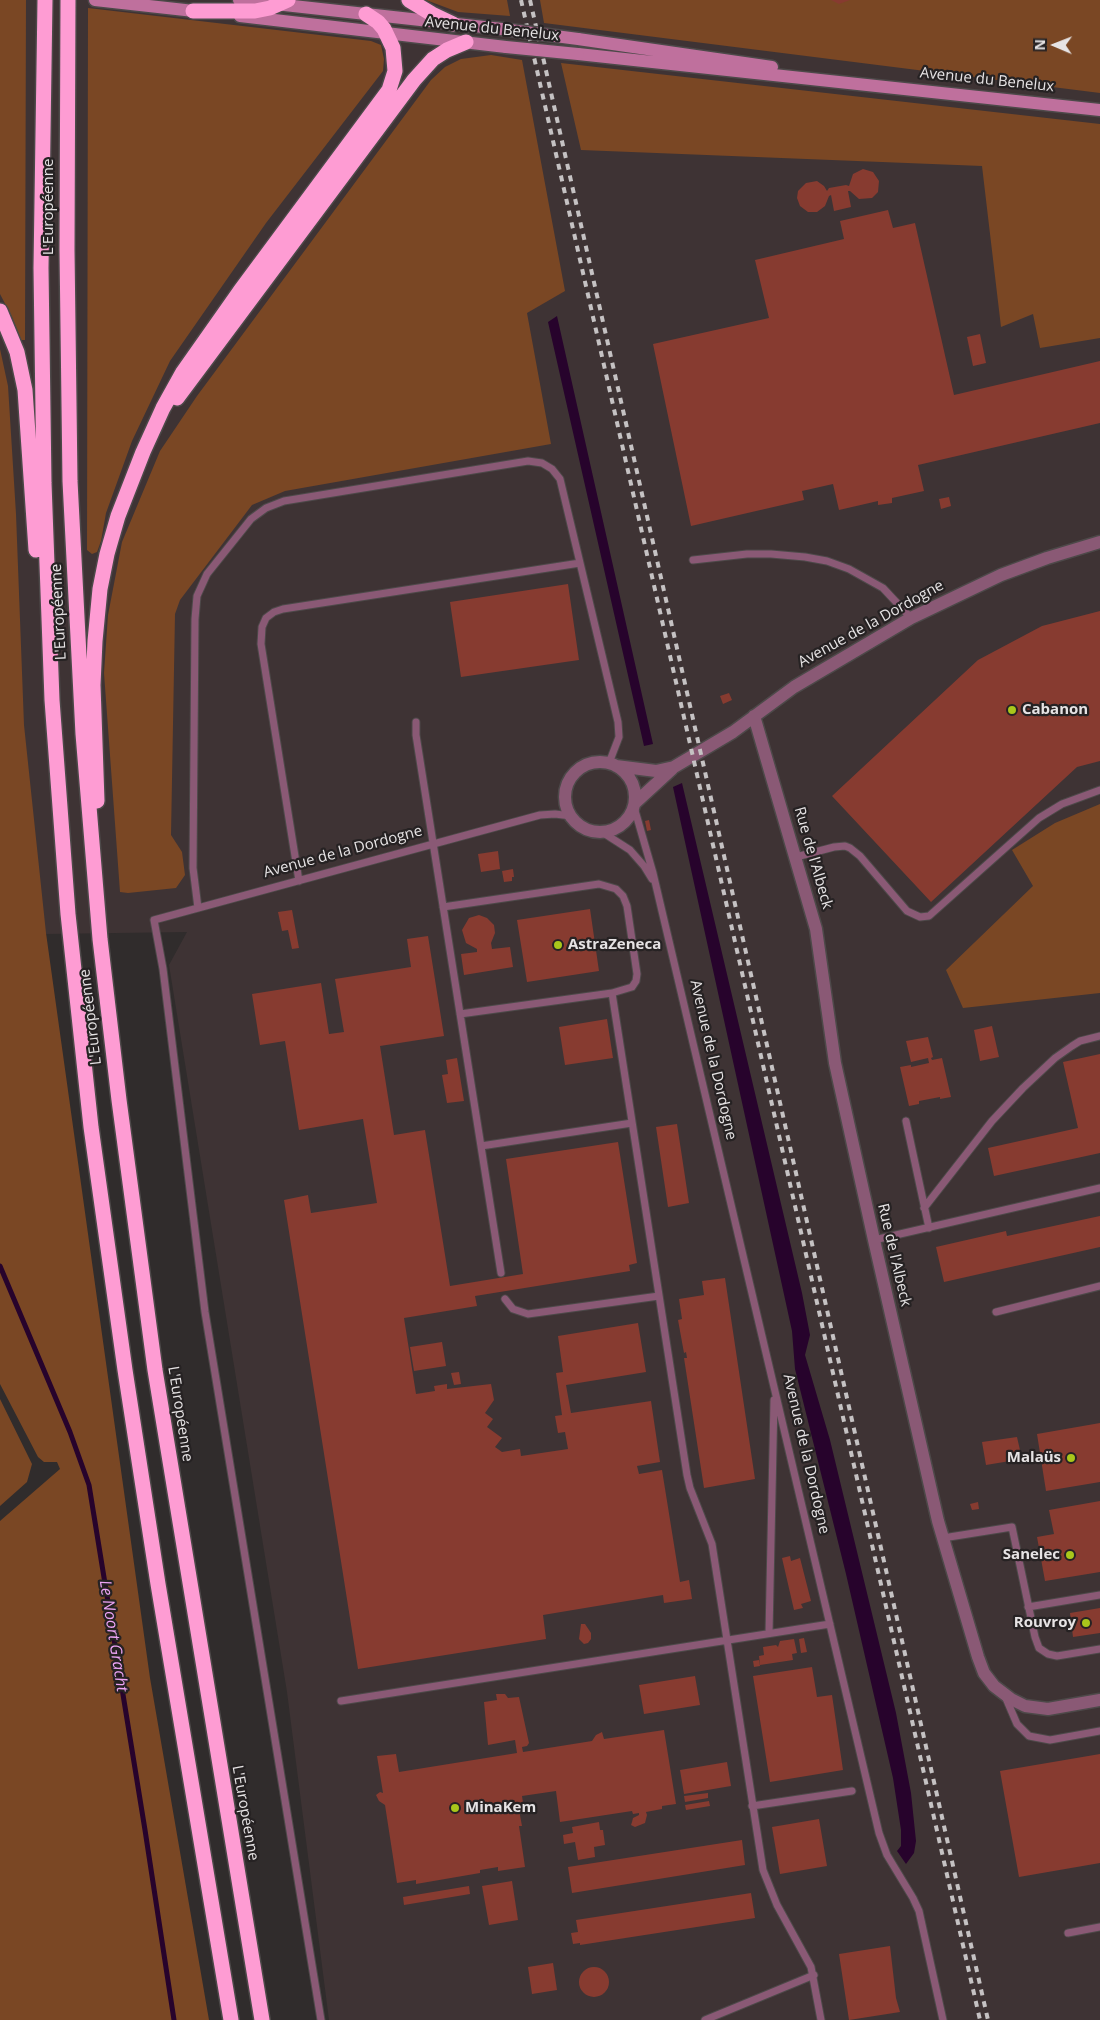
<!DOCTYPE html>
<meta charset="utf-8">
<style>
body{margin:0}
#map{position:relative;width:1100px;height:2020px;overflow:hidden;background:#302c2c;font-family:"Open Sans",sans-serif}
canvas{display:block}
.north{position:absolute;left:1030px;top:20px;width:50px;height:50px;-webkit-text-stroke:4px #262223;paint-order:stroke;rotate:271deg;font-size:14px;font-weight:700;line-height:20px;text-align:center;color:#e6e3e4}
.north::after{content:'';display:block;margin:auto;width:18px;height:22px;background:#e6e3e4;clip-path:polygon(50% 0,100% 100%,50% 72%,0 100%)}
</style>
<div id="map">
<canvas width="1100" height="2020"></canvas>
<div class="north">N</div>
</div>
<script>
const ctx = document.querySelector('canvas').getContext('2d');
ctx.lineJoin = 'round';
function fillPath(path, color) {
  ctx.fillStyle = color;
  ctx.fill(path, 'evenodd');
}
function poly(rows) {
  const path = new Path2D();
  for (const r of rows) {
    if (r.length === 3) {
      path.moveTo(r[0] + r[2], r[1]);
      path.arc(r[0], r[1], r[2], 0, 2 * Math.PI);
      continue;
    }
    path.moveTo(r[0], r[1]);
    for (let i = 2; i < r.length; i += 2) path.lineTo(r[i], r[i + 1]);
  }
  return path;
}
function trace(path, color, width, dash) {
  ctx.strokeStyle = color;
  ctx.lineWidth = width;
  ctx.lineCap = dash ? 'butt' : 'round';
  ctx.setLineDash(dash || []);
  ctx.stroke(path);
}
function label(font, color, halo, rows, align = 'center') {
  ctx.font = font + ' "Open Sans",sans-serif';
  ctx.lineWidth = 4.5;
  ctx.setLineDash([]);
  ctx.textBaseline = 'middle';
  ctx.strokeStyle = halo;
  ctx.fillStyle = color;
  for (const [text, x, y, turn = 0] of rows) {
    ctx.save();
    ctx.translate(x, y);
    ctx.rotate((+turn || 0) * Math.PI / 180);
    ctx.textAlign = isNaN(turn) ? turn : align;
    if (halo) ctx.strokeText(text, 0, 0);
    ctx.fillText(text, 0, 0);
    ctx.restore();
  }
}
fillPath(poly([
 [0,0,1100,0,1100,2020,329,2020,287,1692,169,965,187,932,46,934,0,1004]
]), '#3e3334');
fillPath(poly([
 [0,0,26,0,25,340,21,340,12,317,0,294],
 [426,0,507,0,510,16,458,12],
 [540,0,1100,0,1100,93,544,23],
 [88,8,371,41,381,45,384,59,383,71,266,223,170,361,132,441,106,513,101,541,97,552,92,554,87,550],
 [491,55,522,60,565,291,527,313,551,444,285,491,252,505,180,600,175,614,171,835,182,852,185,875,176,888,128,893,120,892,104,673,108,615,122,542,160,451,197,396,431,80,445,67,461,59],
 [561,63,1100,124,1100,338,1040,348,1033,314,1001,327,982,166,581,150],
 [0,349,8,386,16,514,24,725,46,933,150,1678,209,2020,0,2020,0,1521,60,1469,57,1462,44,1462,38,1457,0,1384],
 [1100,804,1100,993,963,1008,946,970,1033,886,1012,850,1055,823],
 [0,1399,32,1464,27,1482,0,1506]
]), '#7a4724');
fillPath(poly([
 [557,316,653,744,644,746,548,322],
 [682,783,802,1293,810,1335,805,1355,830,1440,896,1713,911,1793,916,1841,914,1853,906,1864,897,1851,901,1846,901,1830,893,1778,846,1574,795,1369,792,1331,673,787]
]), '#27032c');
trace(poly([
 [0,1266,70,1432,89,1485,145,1830,174,2020]
]), '#27032c', 5);
fillPath(poly([
 [831,0,850,0,839,4],
 [863,169,873,172,879,181,878,192,872,198,859,199,850,191,848,191,851,207,834,211,831,195,829,196,825,206,817,212,808,212,800,206,797,198,798,191,806,183,817,181,824,186,827,191,829,188,846,185,849,186,853,174],
 [888,210,893,228,915,223,954,395,1100,361,1100,423,918,465,924,491,892,498,892,503,878,505,878,501,839,510,833,484,802,491,804,500,691,526,653,344,769,318,755,260,844,239,840,221],
 [980,334,986,363,973,366,967,337],
 [949,497,951,506,941,509,939,499],
 [568,584,579,660,461,677,450,602],
 [1100,611,1100,761,1077,767,931,902,832,796,978,660,1042,626],
 [729,693,732,700,723,704,720,696],
 [649,820,651,830,647,831,645,821],
 [498,851,500,869,481,872,478,854],
 [513,869,514,877,512,877,512,881,504,882,502,871],
 [590,909,599,971,527,982,517,920],
 [292,910,299,948,292,949,288,930,282,931,278,912],
 [479,915,487,918,494,925,495,933,491,943,492,949,510,947,513,967,464,975,461,954,477,952,477,949,466,943,462,930,469,918],
 [428,936,444,1036,380,1046,394,1135,425,1130,450,1286,523,1274,506,1159,618,1142,637,1263,629,1265,630,1271,475,1296,477,1306,404,1318,416,1394,435,1391,434,1386,447,1384,447,1389,491,1384,494,1400,485,1413,493,1419,487,1427,502,1438,495,1447,502,1452,520,1449,521,1456,568,1449,565,1432,558,1433,555,1416,562,1415,556,1373,563,1372,558,1336,638,1323,646,1372,566,1385,571,1413,651,1401,660,1462,637,1466,639,1474,662,1470,680,1582,689,1580,692,1599,664,1603,663,1595,543,1615,546,1639,358,1669,284,1200,308,1195,311,1213,377,1203,363,1119,299,1130,285,1041,260,1045,252,994,321,983,329,1034,344,1032,335,979,411,967,407,939],
 [607,1019,613,1058,565,1065,559,1027],
 [992,1026,999,1057,980,1061,974,1030],
 [928,1037,933,1057,931,1058,932,1060,942,1058,951,1097,940,1099,940,1097,919,1101,919,1104,909,1106,900,1067,911,1065,911,1067,929,1063,928,1058,911,1062,906,1041],
 [1100,1054,1100,1153,994,1176,988,1148,1078,1128,1063,1062],
 [457,1058,464,1101,447,1103,442,1075,448,1074,446,1060],
 [677,1124,689,1203,668,1207,656,1127],
 [1100,1216,1100,1247,944,1282,936,1247,1006,1231,1007,1236],
 [725,1278,755,1479,704,1488,684,1358,687,1358,686,1352,684,1353,678,1320,682,1319,679,1299,704,1295,702,1281],
 [442,1342,446,1366,414,1371,410,1347],
 [459,1372,461,1384,454,1385,451,1373],
 [1100,1423,1100,1482,1046,1491,1037,1434],
 [1017,1437,1022,1459,986,1465,982,1442],
 [1100,1501,1100,1572,1045,1581,1037,1537,1054,1534,1049,1510],
 [978,1502,979,1509,972,1510,970,1504],
 [790,1556,791,1561,800,1558,811,1601,801,1604,803,1608,794,1610,782,1558],
 [1100,1608,1100,1633,1073,1637,1070,1613],
 [581,1624,585,1624,591,1633,591,1639,588,1643,584,1644,579,1639],
 [804,1638,807,1652,801,1653,799,1639],
 [794,1639,797,1653,792,1654,793,1660,760,1665,759,1656,764,1655,763,1647,776,1645,778,1647,780,1641],
 [759,1660,760,1666,754,1667,753,1661],
 [812,1667,817,1697,832,1695,843,1770,770,1782,753,1676],
 [695,1676,700,1705,644,1714,639,1685],
 [496,1694,505,1694,508,1698,519,1697,529,1743,527,1746,522,1747,523,1752,592,1741,596,1735,602,1732,604,1739,664,1730,676,1804,662,1806,662,1809,646,1812,647,1815,645,1823,635,1827,631,1825,632,1822,633,1818,639,1815,639,1813,633,1814,632,1811,560,1822,556,1791,522,1796,524,1809,519,1810,522,1826,519,1826,525,1867,498,1871,498,1867,480,1870,480,1873,416,1884,416,1880,397,1883,385,1805,379,1801,376,1795,380,1792,383,1793,377,1756,396,1754,399,1772,517,1753,515,1740,488,1745,484,1702,497,1700],
 [1100,1754,1100,1863,1019,1877,1000,1771],
 [727,1762,731,1786,684,1794,680,1770],
 [708,1793,708,1798,685,1802,684,1796],
 [709,1801,710,1806,686,1810,685,1805],
 [819,1819,827,1866,780,1874,772,1827],
 [599,1822,600,1830,603,1830,605,1845,594,1847,595,1857,578,1860,575,1842,564,1844,563,1835,573,1833,572,1827],
 [742,1840,745,1865,572,1893,568,1867],
 [512,1881,518,1920,489,1925,482,1886],
 [469,1886,470,1894,404,1905,403,1897],
 [751,1893,755,1918,580,1945,580,1943,573,1944,571,1933,578,1932,576,1920],
 [890,1946,896,1998,900,2012,849,2020,839,1954],
 [553,1963,557,1990,532,1994,528,1967],
 [594,1982,15]
]), '#873b30');
const lane = poly([
 [693,560,747,554,771,554,805,557,827,561,849,569,883,588,911,618],
 [416,722,416,735,501,1273],
 [634,807,653,873,879,1833,887,1855,913,1898,919,1911,943,2020],
 [602,832,630,850,644,866,652,879],
 [796,857,834,847,845,846,850,848,860,856,907,911,920,917,929,916,1039,818,1062,804,1100,790],
 [299,881,261,644,262,627,266,618,274,612,283,609,580,563],
 [443,907,599,884,616,889,623,896,627,906,637,974,636,981,632,987,612,993,460,1014],
 [198,908,193,868,195,619,197,596,207,574,251,519,266,508,284,501,528,461,542,463,552,469,560,479,618,722,619,737,609,763],
 [612,993,687,1475,690,1488,712,1544,763,1870,777,1905,811,1967,821,2020],
 [906,1121,929,1228],
 [481,1146,632,1123],
 [924,1208,992,1121,1023,1088,1055,1058,1072,1046,1080,1041,1100,1036],
 [874,1240,1100,1188],
 [505,1299,513,1309,528,1314,659,1296],
 [996,1312,1100,1286],
 [943,1538,1012,1527,1035,1637,1039,1648,1048,1654,1057,1656,1100,1649],
 [1028,1607,1100,1595],
 [769,1633,774,1400],
 [1005,1696,1017,1724,1029,1736,1050,1740,1100,1731],
 [341,1701,830,1624],
 [752,1806,852,1791],
 [1068,1933,1100,1927],
 [321,2020,205,1312,163,969,154,920,540,815,555,814,571,816],
 [705,2020,814,1975]
]);
const street = poly([
 [754,716,816,929,835,1063,874,1240,938,1521,978,1657,984,1673,994,1686,1011,1699,1025,1706,1048,1709,1100,1700],
 [600,797,35],
 [616,766,656,771,674,767,733,732,794,687,911,618,1001,575,1047,558,1100,542],
 [635,803,672,769]
]);
const secondary = poly([
 [95,0,203,12],
 [239,0,502,29],
 [240,16,506,47],
 [578,39,772,67],
 [578,54,1100,110]
]);
const highway = poly([
 [45,0,41,268,44,483,52,700,68,914,91,1127,125,1370,158,1584,231,2020],
 [68,0,67,250,70,481,83,734,100,939,119,1100,155,1370,262,2020],
 [409,0,432,14,453,24],
 [193,11,255,11,270,8,288,0],
 [0,311,17,352,25,390,36,550],
 [177,398,414,80,433,59,447,50,466,42],
 [97,801,93,685,95,641,100,589,107,554,118,516,143,452,163,408,183,372,240,291,389,90,395,71,393,48,384,29,378,22,366,14]
]);
trace(lane, '#4d4949', 9);
trace(street, '#4d4949', 15);
trace(secondary, '#4d4949', 15);
trace(highway, '#4d4949', 18);
trace(lane, '#8a5975', 7);
trace(street, '#8a5975', 12);
trace(secondary, '#bf709d', 12);
trace(highway, '#fe9cd3', 15);
trace(poly([
 [521,0,980,2020],
 [530,0,988,2020]
]), '#c5c2c3', 4, [6, 6]);
const secondaryBridge = poly([
 [502,29,578,39],
 [506,47,578,54]
]);
trace(secondaryBridge, '#4d4949', 15, []);
trace(secondaryBridge, '#bf709d', 12);
for (const [x, y, r, color] of [
 [1012,710,5,"#a9c71b"],
 [558,945,5,"#a9c71b"],
 [1071,1458,5,"#a9c71b"],
 [1070,1555,5,"#a9c71b"],
 [1086,1623,5,"#a9c71b"],
 [455,1808,5,"#a9c71b"]
]) {
  const dot = new Path2D();
  dot.arc(x, y, r, 0, 2 * Math.PI);
  ctx.fillStyle = color;
  ctx.fill(dot);
  trace(dot, '#262223', 2);
}
label('15px', '#e6e3e4', '#262223', [
 ["Avenue du Benelux",492,29,6],
 ["Avenue du Benelux",987,80,6],
 ["L'Européenne",49,207,-90],
 ["L'Européenne",59,612,-93],
 ["Avenue de la Dordogne",871,624,-29],
 ["Avenue de la Dordogne",343,852,-15],
 ["Rue de l'Albeck",813,858,74],
 ["L'Européenne",91,1017,-97],
 ["Avenue de la Dordogne",713,1060,77],
 ["Rue de l'Albeck",894,1255,77],
 ["L'Européenne",180,1414,81],
 ["Avenue de la Dordogne",806,1454,77],
 ["L'Européenne",245,1813,80]
]);
label('bold 15px', '#e6e3e4', '#262223', [
 ["Cabanon",1022,710],
 ["AstraZeneca",568,945],
 ["Malaüs",1061,1458,"right"],
 ["Sanelec",1060,1555,"right"],
 ["Rouvroy",1076,1623,"right"],
 ["MinaKem",465,1808]
], 'left');
label('italic 16px', '#eea4f6', '#262223', [
 ["Le Noort Gracht",113,1636,81]
]);
</script>
